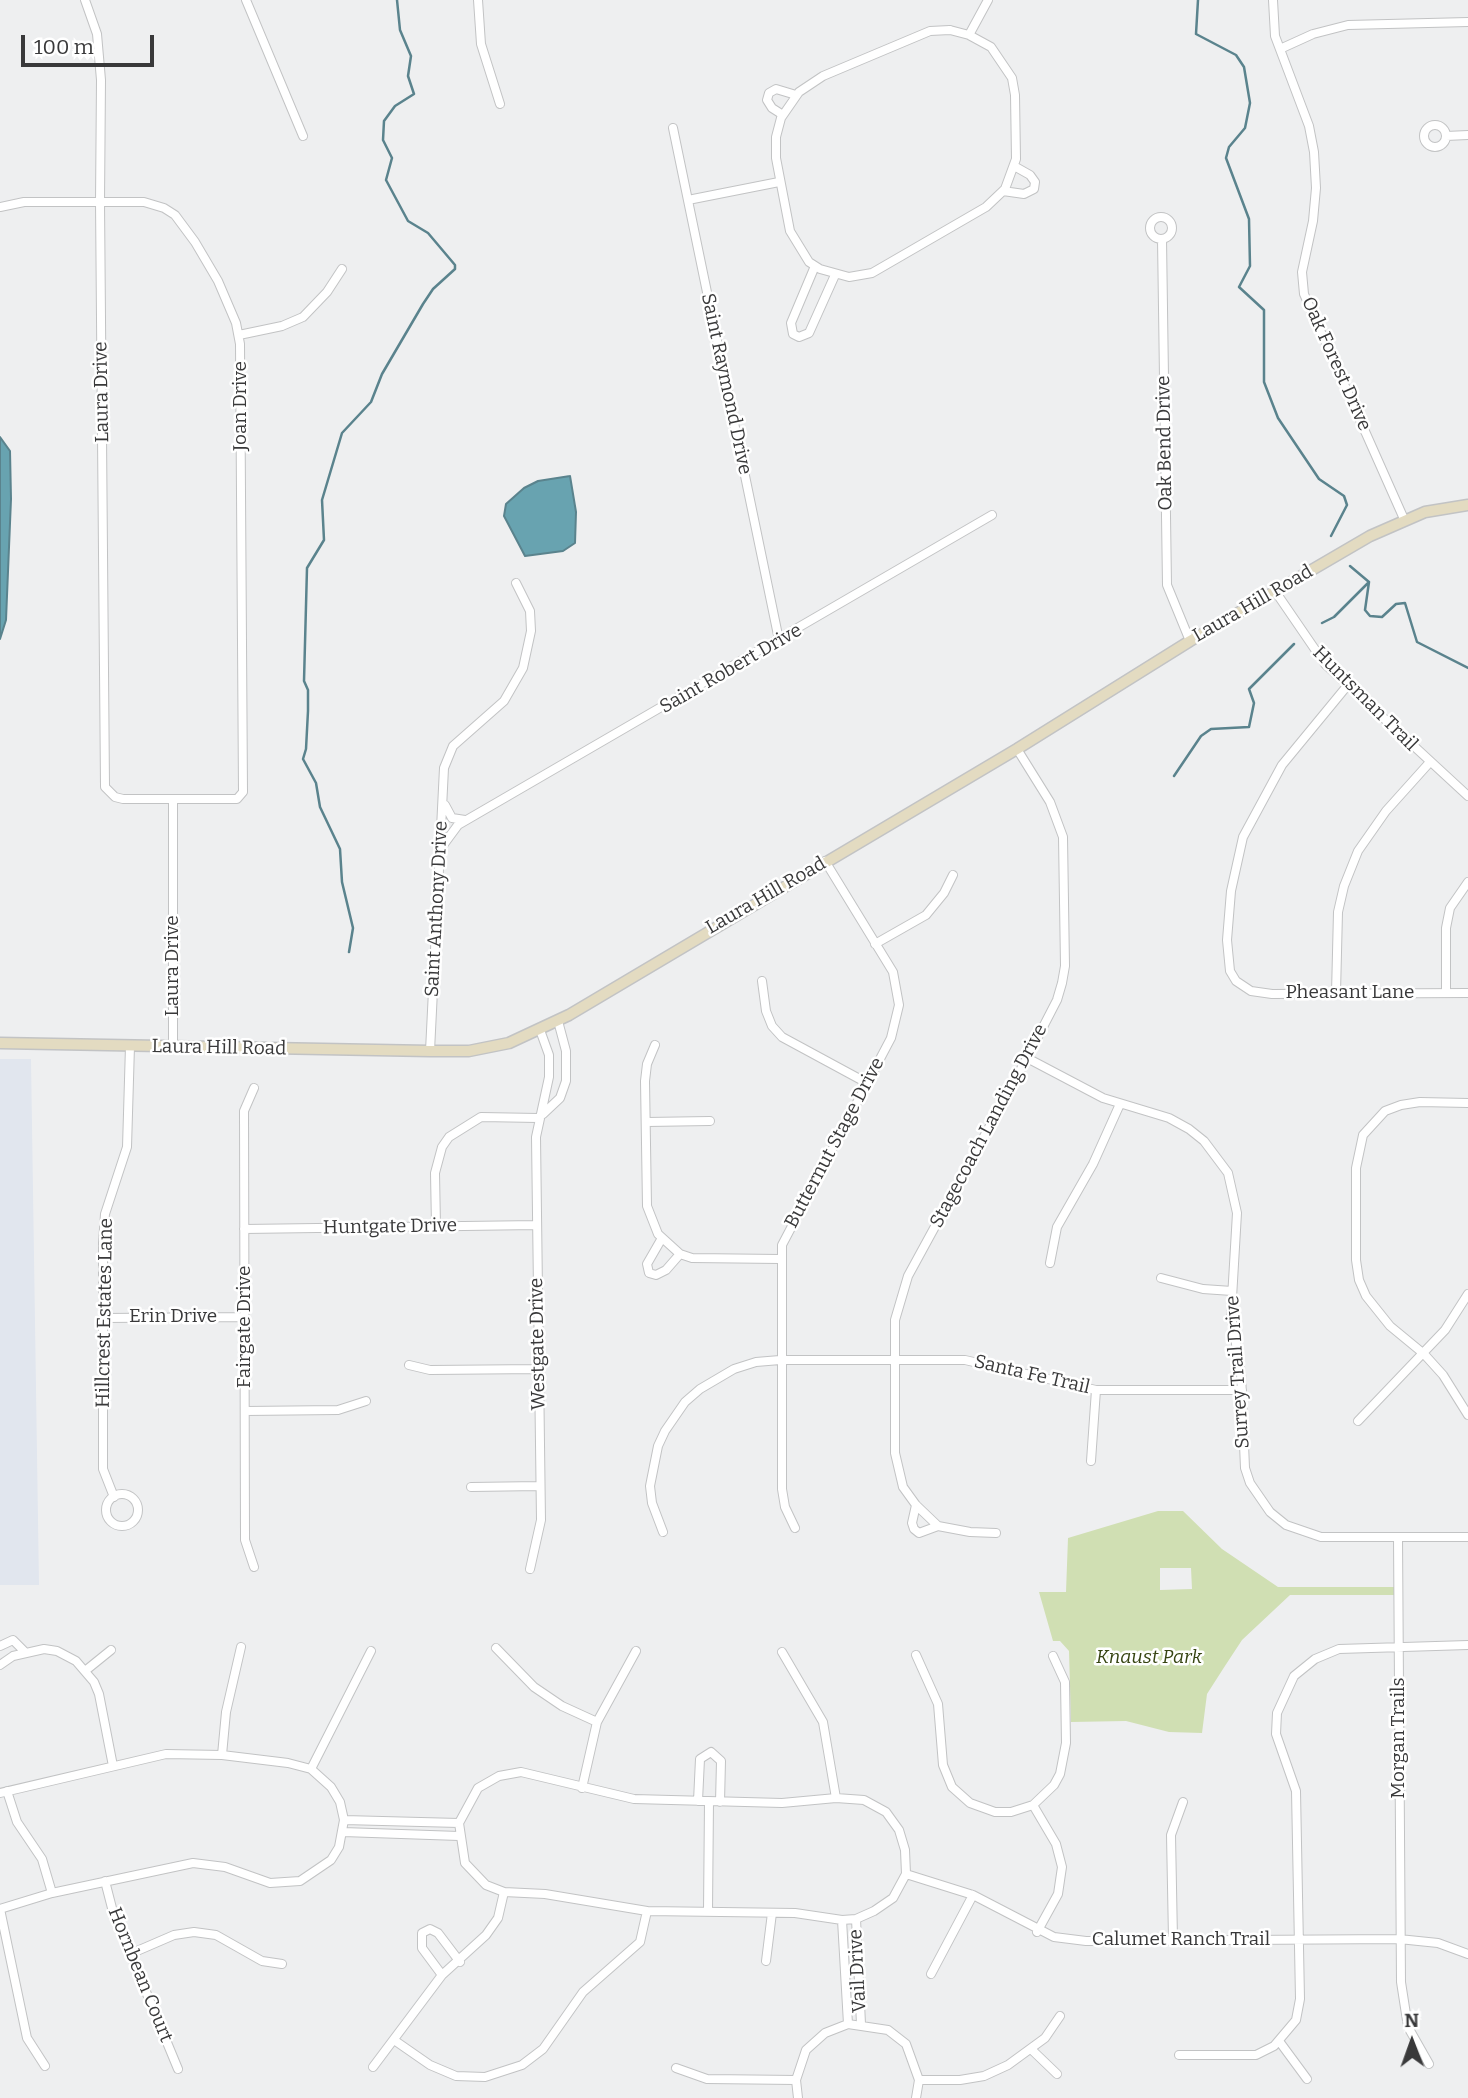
<!DOCTYPE html>
<style>
body{margin:0}
#map{position:relative;width:1468px;height:2098px;overflow:hidden;background:#eeeff0;font-family:Bitter,serif}
canvas{display:block}
.north{position:absolute;left:1377px;top:2007px;width:70px;height:70px;-webkit-text-stroke:5px #fff;paint-order:stroke;rotate:359deg;font-size:19px;font-weight:700;line-height:28px;text-align:center;color:#39393a}
.north::after{content:'';display:block;margin:auto;width:24px;height:32px;background:#39393a;clip-path:polygon(50% 0,100% 100%,50% 72%,0 100%)}
.scale{position:absolute;left:21px;top:35px;width:133px;height:32px;box-sizing:border-box;border:4px solid #39393a;border-top:0;padding-left:9px;font-size:21px;line-height:24px;white-space:nowrap;color:#39393a;-webkit-text-stroke:5px #fff;paint-order:stroke}
</style>
<div id="map">
<canvas width="1468" height="2098"></canvas>
<div class="north">N</div>
<div class="scale">100 m</div>
</div>
<script>
const ctx = document.querySelector('canvas').getContext('2d');
ctx.lineJoin = 'round';
function fillPath(path, color) {
  ctx.fillStyle = color;
  ctx.fill(path, 'evenodd');
}
function poly(rows) {
  const path = new Path2D();
  for (const r of rows) {
    if (r.length === 3) {
      path.moveTo(r[0] + r[2], r[1]);
      path.arc(r[0], r[1], r[2], 0, 2 * Math.PI);
      continue;
    }
    path.moveTo(r[0], r[1]);
    for (let i = 2; i < r.length; i += 2) path.lineTo(r[i], r[i + 1]);
  }
  return path;
}
function trace(path, color, width, dash) {
  ctx.strokeStyle = color;
  ctx.lineWidth = width;
  ctx.lineCap = dash ? 'butt' : 'round';
  ctx.setLineDash(dash || []);
  ctx.stroke(path);
}
function label(font, color, halo, rows, align = 'center') {
  ctx.font = font + ' Bitter,serif';
  ctx.lineWidth = 5;
  ctx.setLineDash([]);
  ctx.textBaseline = 'middle';
  ctx.strokeStyle = halo;
  ctx.fillStyle = color;
  for (const [text, x, y, turn = 0] of rows) {
    ctx.save();
    ctx.translate(x, y);
    ctx.rotate((+turn || 0) * Math.PI / 180);
    ctx.textAlign = isNaN(turn) ? turn : align;
    if (halo) ctx.strokeText(text, 0, 0);
    ctx.fillText(text, 0, 0);
    ctx.restore();
  }
}
fillPath(poly([
 [0,1059,31,1059,39,1585,0,1585]
]), '#e1e6ee');
fillPath(poly([
 [1158,1511,1183,1511,1222,1549,1278,1587,1398,1587,1398,1595,1290,1595,1242,1640,1223,1669,1207,1694,1202,1733,1169,1732,1126,1721,1071,1722,1069,1651,1060,1641,1053,1641,1039,1592,1066,1592,1068,1538],
 [1160,1568,1191,1568,1192,1589,1160,1590]
]), '#d0dfb3');
const water = poly([
 [0,437,10,451,11,499,6,620,0,639,0,437],
 [570,476,576,512,575,543,563,551,525,556,504,516,506,504,524,488,538,481,570,476]
]);
fillPath(water, '#68a3b0');
trace(water, '#5a838d', 2);
trace(poly([
 [1198,0,1196,34,1236,55,1244,67,1250,103,1245,128,1229,147,1226,158,1249,219,1250,266,1239,287,1264,310,1264,382,1278,418,1319,479,1344,496,1347,505,1331,536],
 [1350,566,1369,582,1365,610,1370,616,1382,617,1396,604,1405,603,1417,642,1468,668],
 [1322,623,1334,617,1369,582],
 [1174,776,1201,736,1211,729,1249,727,1254,703,1249,689,1294,644],
 [349,952,353,928,342,882,340,849,320,807,316,783,303,759,306,749,308,711,308,690,304,681,307,568,324,540,322,500,342,433,371,402,382,374,423,304,433,289,455,269,455,265,428,233,408,221,386,180,392,158,383,140,384,121,395,106,414,94,408,76,411,56,400,30,397,0]
]), '#5a838d', 2.5);
const street = poly([
 [246,0,303,136],
 [478,0,481,44,500,104],
 [1273,0,1275,36,1309,126,1314,152,1316,188,1313,221,1302,272,1304,294,1404,519],
 [950,30,969,35,991,47,1012,78,1015,95,1016,159,1005,189,986,207,872,273,849,277,820,269,809,262,790,231,776,158,776,137,781,118,799,92,823,76,930,31,950,30],
 [969,35,988,0],
 [1280,49,1313,34,1348,25,1468,22],
 [783,115,772,108,767,100,769,93,776,89,796,95],
 [1435,136,11],
 [673,128,779,640],
 [1446,136,1468,135],
 [1003,191,1024,194,1034,189,1035,182,1030,175,1014,166],
 [688,200,779,182],
 [0,207,24,202,144,202,164,208,175,215,195,242,218,281,236,323,240,344,243,792,237,799,123,799,115,797,105,787,100,202,101,80,97,34,85,0],
 [1161,228,11],
 [1162,239,1167,585,1190,641],
 [815,266,791,323,793,334,799,337,809,333,835,275],
 [239,335,282,326,303,317,327,292,342,269],
 [1275,591,1325,664,1468,796],
 [1347,686,1282,765,1243,837,1231,891,1227,940,1230,971,1236,981,1251,991,1272,994,1468,993],
 [445,805,452,818,465,820],
 [441,848,458,825,992,515],
 [875,944,926,915,944,893,953,875],
 [762,981,766,1011,772,1026,782,1037,867,1083],
 [1446,992,1446,928,1450,908,1468,882],
 [1336,993,1338,912,1344,886,1358,851,1386,811,1430,762],
 [655,1045,647,1064,645,1081,647,1206,658,1234,680,1254,692,1258,780,1259],
 [173,1047,173,801],
 [430,1051,444,768,453,746,504,701,523,668,531,631,530,611,516,583],
 [1027,1058,1103,1098,1169,1118,1189,1129,1204,1141,1228,1173,1237,1213,1231,1315,1241,1373,1245,1468,1250,1483,1270,1512,1286,1525,1321,1537,1468,1537],
 [254,1088,244,1111,245,1540,254,1567],
 [1468,1103,1420,1102,1401,1105,1385,1111,1363,1135,1356,1168,1356,1260,1359,1280,1366,1296,1390,1326,1424,1354,1443,1375,1468,1415],
 [543,1114,560,1098,566,1081,566,1051,558,1021],
 [647,1122,710,1121],
 [436,1226,435,1173,442,1147,449,1137,481,1117,538,1118],
 [244,1229,537,1225],
 [662,1238,647,1264,649,1273,656,1275,666,1270,680,1254],
 [1050,1263,1057,1227,1093,1164,1120,1104],
 [1161,1278,1203,1289,1232,1291],
 [103,1318,244,1317],
 [409,1365,430,1370,539,1369],
 [245,1411,338,1410,366,1401],
 [1358,1421,1445,1330,1468,1294],
 [1091,1461,1096,1390],
 [471,1487,539,1486],
 [122,1510,16],
 [114,1497,103,1469,103,1243,105,1214,127,1147,130,1046],
 [916,1505,912,1523,914,1529,919,1533,938,1526],
 [795,1528,785,1507,782,1489,782,1245,891,1038,899,1005,893,972,825,861],
 [663,1532,652,1503,650,1486,658,1446,665,1431,685,1402,700,1389,734,1369,756,1362,780,1360,965,1360,1096,1390,1242,1390],
 [996,1533,970,1532,938,1526,916,1505,903,1487,895,1453,895,1320,908,1276,1027,1058,1057,1000,1062,983,1065,966,1063,837,1050,802,1017,749],
 [1398,1537,1401,1982,1408,2027,1429,2064],
 [530,1569,541,1520,536,1137,549,1077,549,1055,540,1030],
 [0,1646,13,1640,25,1652],
 [496,1648,534,1687,562,1706,597,1722],
 [782,1652,823,1722,836,1798],
 [916,1655,938,1704,943,1765,952,1787,970,1803,995,1812,1011,1812,1033,1805,1054,1785,1060,1774,1066,1743,1065,1682,1053,1656],
 [0,1665,13,1656,44,1649,57,1651,76,1661,94,1682,99,1694,113,1766],
 [85,1671,111,1650],
 [222,1755,226,1712,241,1647],
 [311,1769,371,1651],
 [521,1772,634,1799,782,1803,836,1798,864,1800,886,1812,899,1830,905,1850,906,1874,893,1898,874,1911,856,1919,842,1920,795,1913,647,1911,545,1894,504,1892,486,1885,465,1863,459,1823,478,1788,499,1776,521,1772],
 [582,1788,597,1722,636,1651],
 [7,1791,17,1822,42,1859,52,1893],
 [0,1793,166,1754,222,1755,288,1763,311,1769,331,1787,340,1802,344,1820,339,1847,331,1860,300,1881,270,1883,225,1867,193,1863,52,1893,0,1909],
 [698,1801,700,1759,711,1752,721,1761,720,1802],
 [1033,1805,1056,1844,1062,1867,1058,1894,1037,1932],
 [344,1820,459,1823],
 [343,1832,459,1836],
 [906,1874,973,1895,1054,1937,1086,1941,1399,1939,1438,1943,1468,1954],
 [105,1881,113,1912,178,2069],
 [0,1909,27,2038,45,2066],
 [708,1911,709,1802],
 [856,1919,861,2024],
 [842,1920,848,2024],
 [1173,1939,1171,1835,1183,1802],
 [130,1954,174,1935,194,1932,216,1935,262,1961,282,1964],
 [766,1961,772,1913],
 [931,1974,973,1895],
 [442,1975,422,1948,422,1933,430,1929,438,1933,460,1962],
 [394,2040,430,2065,456,2076,485,2077,522,2065,543,2049,583,1992,640,1942,647,1911],
 [1279,2041,1307,2079],
 [1032,2050,1057,2074],
 [1179,2055,1256,2055,1274,2046,1296,2020,1300,1999,1296,1791,1276,1734,1277,1713,1294,1676,1315,1659,1339,1649,1468,1645],
 [373,2067,442,1975,486,1935,498,1918,504,1892],
 [676,2068,707,2079,796,2080],
 [919,2080,960,2080,984,2076,1008,2065,1045,2038,1060,2016],
 [798,2098,796,2080,806,2050,825,2033,848,2024,888,2030,906,2044,919,2080,916,2098]
]);
const secondary = poly([
 [0,1043,430,1051,469,1051,509,1043,569,1015,1017,749,1190,641,1370,536,1425,512,1468,505]
]);
trace(street, '#c2c3c4', 10);
trace(secondary, '#c2c3c4', 13);
trace(street, '#fff', 8);
trace(secondary, '#e3dbc1', 10);
label('19px', '#39393a', '#fff', [
 ["Oak Forest Drive",1336,364,66],
 ["Saint Raymond Drive",726,384,78],
 ["Laura Drive",102,392,-91],
 ["Joan Drive",241,406,-90],
 ["Oak Bend Drive",1165,443,-91],
 ["Laura Hill Road",1253,604,-30],
 ["Saint Robert Drive",731,669,-30],
 ["Huntsman Trail",1365,699,45],
 ["Laura Hill Road",766,896,-30],
 ["Saint Anthony Drive",437,909,-87],
 ["Laura Drive",173,966,-90],
 ["Pheasant Lane",1350,993],
 ["Laura Hill Road",219,1048,1],
 ["Stagecoach Landing Drive",989,1126,-62],
 ["Butternut Stage Drive",835,1143,-62],
 ["Huntgate Drive",390,1227,-1],
 ["Hillcrest Estates Lane",105,1313,-89],
 ["Erin Drive",173,1317],
 ["Fairgate Drive",245,1327,-90],
 ["Westgate Drive",538,1344,-91],
 ["Surrey Trail Drive",1238,1372,-94],
 ["Santa Fe Trail",1032,1375,13],
 ["Morgan Trails",1399,1738,-90],
 ["Calumet Ranch Trail",1181,1940],
 ["Vail Drive",858,1971,-93],
 ["Hornbean Court",140,1975,68]
]);
label('italic 19px', '#364411', '#fff', [
 ["Knaust Park",1149,1658]
]);
</script>
